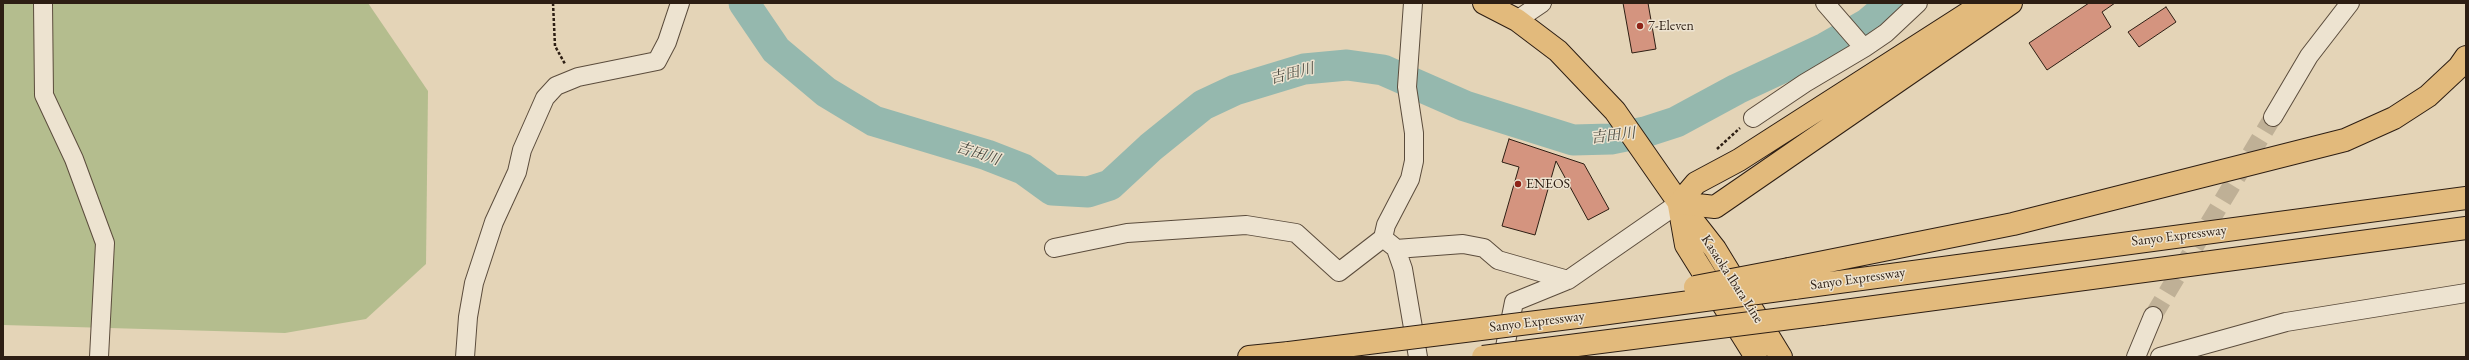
<!DOCTYPE html>
<meta charset="utf-8">
<style>
body{margin:0}
#map{position:relative;width:2469px;height:360px;overflow:hidden;background:#e4d4b7;font-family:"EB Garamond",serif}
canvas{display:block}
.frame{position:absolute;inset:0;border:4px solid #2d1e13;pointer-events:none}
</style>
<div id="map">
<canvas width="2469" height="360"></canvas>
<div class="frame"></div>
</div>
<script>
const ctx = document.querySelector('canvas').getContext('2d');
ctx.lineJoin = 'round';
function fillPath(path, color) {
  ctx.fillStyle = color;
  ctx.fill(path, 'evenodd');
}
function poly(rows) {
  const path = new Path2D();
  for (const r of rows) {
    path.moveTo(r[0], r[1]);
    for (let i = 2; i < r.length; i += 2) path.lineTo(r[i], r[i + 1]);
  }
  return path;
}
function trace(path, color, width, dash) {
  ctx.strokeStyle = color;
  ctx.lineWidth = width;
  ctx.lineCap = dash ? 'butt' : 'round';
  ctx.setLineDash(dash || []);
  ctx.stroke(path);
}
function label(font, color, halo, rows, align = 'center') {
  ctx.font = font + ' "EB Garamond","Noto Serif JP",serif';
  ctx.lineWidth = 3;
  ctx.setLineDash([]);
  ctx.textBaseline = 'middle';
  ctx.strokeStyle = halo;
  ctx.fillStyle = color;
  for (const [text, x, y, turn = 0] of rows) {
    ctx.save();
    ctx.translate(x, y);
    ctx.rotate((+turn || 0) * Math.PI / 180);
    ctx.textAlign = isNaN(turn) ? turn : align;
    if (halo) ctx.strokeText(text, 0, 0);
    ctx.fillText(text, 0, 0);
    ctx.restore();
  }
}
fillPath(poly([
 [3,3,368,3,428,91,426,264,366,319,285,333,3,325]
]), '#b4bd8e');
trace(poly([
 [744,3,776,50,826,92,874,121,987,155,1023,169,1052,190,1088,192,1110,185,1151,147,1203,105,1235,90,1304,69,1347,65,1383,70,1465,106,1573,140,1611,139,1645,132,1676,122,1737,89,1825,48,1867,24,1892,3]
]), '#95b8ae', 31);
const building = poly([
 [1623,3,1648,3,1656,49,1632,53,1623,3],
 [2089,3,2115,3,2102,12,2111,27,2047,70,2029,43,2089,3],
 [2166,7,2176,22,2139,47,2128,32,2166,7],
 [1509,139,1584,164,1609,209,1588,220,1556,161,1535,235,1502,226,1519,167,1502,162,1509,139]
]);
fillPath(building, '#d4947f');
trace(building, '#2d1e13', 1);
trace(poly([
 [2153,316,2273,117]
]), '#bfb096', 18, [18, 9]);
const minor = poly([
 [43,3,44,95,74,159,105,243,99,357],
 [1825,3,1864,48,1886,33,1918,3],
 [1517,20,1542,3],
 [2273,117,2309,56,2350,3],
 [1753,118,1805,83,1864,48],
 [1393,246,1383,238,1386,225,1410,179,1414,161,1414,133,1407,87,1413,3],
 [1054,248,1127,233,1246,225,1296,233,1339,272,1383,238],
 [465,357,468,317,474,283,494,222,517,172,522,150,545,98,556,86,578,77,657,61,667,42,680,3],
 [1418,357,1403,269,1396,249,1463,244,1484,248,1498,260,1568,280,1679,203],
 [1503,357,1514,302,1568,280],
 [2136,357,2153,316],
 [2160,357,2286,322,2466,293]
]);
const primary = poly([
 [1484,3,1517,20,1558,51,1615,111,1679,203,1715,249,1781,357],
 [1679,205,1686,245,1756,357]
]);
const motorway = poly([
 [1679,203,1715,207,2011,3],
 [1679,203,1696,183,1739,160,1984,3],
 [1789,269,2013,224,2345,140,2394,118,2428,96,2459,67,2466,57],
 [1794,288,2466,198],
 [1822,314,2466,228],
 [1249,357,1289,353]
]);
trace(minor, '#5b4c3c', 20);
trace(primary, '#2d1e13', 24);
trace(motorway, '#2d1e13', 24);
trace(poly([
 [553,3,555,46,565,64],
 [1717,149,1740,128]
]), '#2d1e13', 2.5, [3, 2]);
trace(minor, '#ede3d0', 18);
trace(primary, '#e2ba7c', 22);
trace(motorway, '#e2ba7c', 22);
const motorwayBridge = poly([
 [1695,287,1789,269],
 [1289,353,1601,314,1794,288],
 [1483,357,1822,314]
]);
trace(motorwayBridge, '#2d1e13', 24, []);
trace(motorwayBridge, '#e2ba7c', 22);
for (const [x, y, r, color] of [
 [1640,26,4,"#8f2418"],
 [1518,184,4,"#8f2418"]
]) {
  const dot = new Path2D();
  dot.arc(x, y, r, 0, 2 * Math.PI);
  ctx.fillStyle = color;
  ctx.fill(dot);
  trace(dot, '#ede3d0', 1.5);
}
label('14px', '#2d1e13', '#ede3d0', [
 ["7-Eleven",1648,26],
 ["ENEOS",1526,184]
], 'left');
label('14px', '#2d1e13', '#ede3d0', [
 ["Sanyo Expressway",2179,236,-7],
 ["Kasaoka Ibara Line",1732,279,57],
 ["Sanyo Expressway",1858,279,-8],
 ["Sanyo Expressway",1537,322,-7]
]);
label('italic 15px', '#4c4c42', '#ede3d0', [
 ["吉田川",1292,74,-14],
 ["吉田川",1613,136,-7],
 ["吉田川",978,154,18]
]);
</script>
